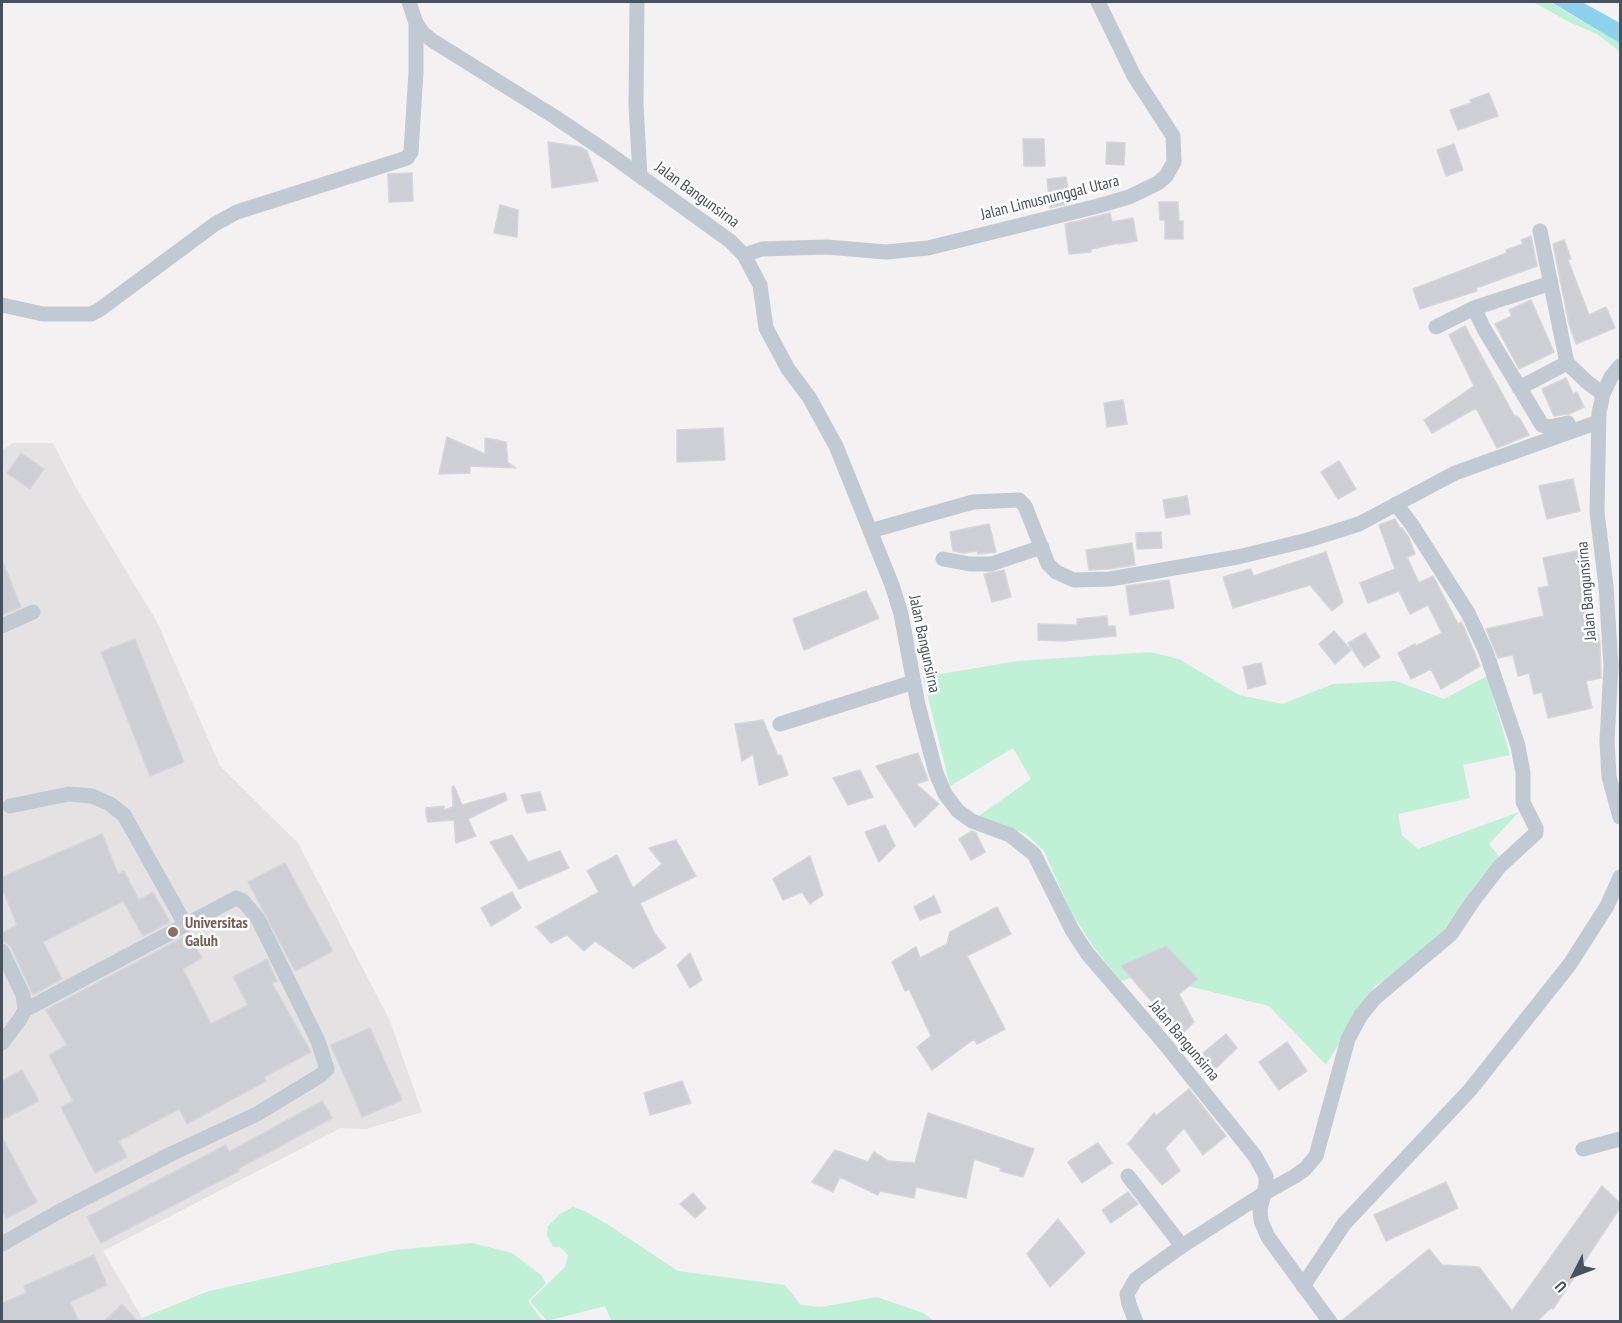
<!DOCTYPE html>
<style>
body{margin:0}
#map{position:relative;width:1622px;height:1323px;overflow:hidden;background:#f3f1f1;font-family:"PT Sans Narrow",sans-serif}
canvas{display:block}
.frame{position:absolute;inset:0;border:3px solid #48525e;pointer-events:none}
.north{position:absolute;left:1544px;top:1245px;width:60px;height:60px;-webkit-text-stroke:4px #fff;paint-order:stroke;rotate:228deg;font-size:16px;font-weight:700;line-height:24px;text-align:center;color:#48525e}
.north::after{content:'';display:block;margin:auto;width:21px;height:27px;background:#48525e;clip-path:polygon(50% 0,100% 100%,50% 72%,0 100%)}
</style>
<div id="map">
<canvas width="1622" height="1323"></canvas>
<div class="frame"></div>
<div class="north">U</div>
</div>
<script>
const ctx = document.querySelector('canvas').getContext('2d');
ctx.lineJoin = 'round';
function fillPath(path, color) {
  ctx.fillStyle = color;
  ctx.fill(path, 'evenodd');
}
function poly(rows) {
  const path = new Path2D();
  for (const r of rows) {
    path.moveTo(r[0], r[1]);
    for (let i = 2; i < r.length; i += 2) path.lineTo(r[i], r[i + 1]);
  }
  return path;
}
function trace(path, color, width, dash) {
  ctx.strokeStyle = color;
  ctx.lineWidth = width;
  ctx.lineCap = dash ? 'butt' : 'round';
  ctx.setLineDash(dash || []);
  ctx.stroke(path);
}
function label(font, color, halo, rows, align = 'center') {
  ctx.font = font + ' "PT Sans Narrow",sans-serif';
  ctx.lineWidth = 5;
  ctx.setLineDash([]);
  ctx.textBaseline = 'middle';
  ctx.strokeStyle = halo;
  ctx.fillStyle = color;
  for (const [text, x, y, turn = 0] of rows) {
    ctx.save();
    ctx.translate(x, y);
    ctx.rotate((+turn || 0) * Math.PI / 180);
    ctx.textAlign = isNaN(turn) ? turn : align;
    if (halo) ctx.strokeText(text, 0, 0);
    ctx.fillText(text, 0, 0);
    ctx.restore();
  }
}
fillPath(poly([
 [13,443,53,443,75,486,157,622,220,766,298,843,390,1021,422,1112,366,1129,341,1128,103,1251,144,1321,2,1321,2,450]
]), '#e4e2e3');
fillPath(poly([
 [1533,2,1551,2,1569,14,1599,28,1620,43,1620,52,1597,34,1569,22],
 [1150,652,1179,659,1239,695,1282,704,1333,684,1396,681,1444,699,1487,676,1510,755,1463,765,1470,798,1398,814,1402,835,1418,849,1519,812,1489,844,1501,859,1480,879,1447,927,1397,972,1374,987,1326,1065,1269,1006,1184,985,1174,966,1121,981,1095,949,1071,912,1044,851,1026,834,979,816,1031,779,1013,748,950,786,923,677,1017,661],
 [573,1207,585,1211,610,1226,678,1271,785,1285,801,1305,821,1307,877,1297,923,1313,934,1321,612,1322,605,1306,547,1321,530,1301,565,1267,568,1255,560,1247,553,1247,547,1235,548,1226,560,1214],
 [472,1243,512,1253,541,1275,546,1283,528,1301,543,1321,144,1322,142,1318,209,1291,395,1250]
]), '#c0f0d6');
fillPath(poly([
 [1551,2,1582,2,1620,23,1620,43]
]), '#8dd2ed');
const building = poly([
 [1489,93,1498,116,1458,130,1450,110,1471,103,1470,100,1489,93],
 [1023,139,1044,139,1045,166,1024,166,1023,139],
 [548,142,581,147,587,151,598,181,552,188,548,142],
 [1107,142,1125,143,1124,165,1106,164,1107,142],
 [1454,144,1463,170,1446,176,1437,150,1454,144],
 [412,173,413,201,389,202,388,174,412,173],
 [1066,177,1070,203,1050,208,1047,179,1066,177],
 [1159,202,1178,202,1179,221,1183,221,1183,239,1165,239,1165,220,1160,220,1159,202],
 [500,205,518,210,517,237,494,233,500,205],
 [1110,213,1112,222,1133,218,1137,241,1119,244,1119,243,1091,249,1091,252,1069,254,1065,224,1110,213],
 [1531,236,1537,266,1476,288,1477,291,1420,309,1413,289,1507,253,1506,250,1523,244,1521,240,1531,236],
 [1564,240,1571,259,1568,260,1589,315,1606,307,1615,328,1576,344,1569,324,1553,244,1564,240],
 [1531,300,1554,352,1519,369,1495,324,1512,316,1509,310,1531,300],
 [1465,326,1515,417,1517,416,1520,419,1529,435,1497,448,1476,408,1432,433,1424,420,1474,386,1449,335,1465,326],
 [1566,378,1573,394,1577,392,1584,407,1569,414,1554,416,1542,389,1566,378],
 [1123,400,1127,424,1107,427,1104,403,1123,400],
 [723,428,725,460,677,462,677,430,723,428],
 [447,437,485,454,485,438,506,442,508,463,516,468,470,466,470,473,439,474,447,437],
 [21,453,44,469,30,489,7,473,21,453],
 [1339,461,1356,489,1338,499,1321,472,1339,461],
 [1573,479,1580,511,1547,519,1539,486,1573,479],
 [1187,496,1190,514,1166,518,1163,500,1187,496],
 [1395,519,1400,528,1402,528,1409,538,1415,554,1407,557,1419,583,1433,576,1458,624,1461,622,1463,625,1480,666,1441,689,1431,669,1411,679,1398,653,1415,644,1416,646,1442,633,1428,605,1410,614,1399,591,1368,603,1360,583,1395,569,1379,525,1395,519],
 [989,524,996,552,978,554,977,551,964,553,953,551,950,532,989,524],
 [1161,532,1162,548,1137,549,1136,533,1161,532],
 [1132,543,1135,565,1109,569,1089,570,1086,550,1132,543],
 [1581,550,1593,595,1589,596,1600,642,1601,678,1586,681,1592,708,1548,718,1542,692,1534,694,1529,673,1518,676,1513,655,1498,658,1486,629,1544,616,1538,588,1549,586,1543,558,1581,550],
 [1326,552,1343,602,1332,611,1310,585,1233,608,1223,577,1251,569,1253,576,1326,552],
 [2,560,21,607,2,615,2,560],
 [1004,570,1011,597,992,602,984,574,1004,570],
 [1169,580,1174,608,1130,615,1126,586,1169,580],
 [866,591,879,618,804,650,793,619,866,591],
 [1107,616,1108,626,1115,626,1116,636,1063,641,1038,640,1038,624,1077,625,1077,619,1107,616],
 [1334,631,1351,650,1335,664,1319,644,1334,631],
 [1365,633,1380,657,1364,667,1348,643,1365,633],
 [135,639,184,762,150,776,101,652,135,639],
 [1261,663,1266,684,1248,689,1243,667,1261,663],
 [763,720,778,756,781,755,788,775,759,785,753,754,742,761,735,724,763,720],
 [918,753,928,780,916,784,939,804,915,827,876,766,918,753],
 [860,770,873,797,848,805,833,778,860,770],
 [454,786,462,805,505,793,507,800,468,819,476,836,456,843,454,820,428,822,426,814,426,808,444,806,444,810,453,807,452,787,454,786],
 [540,792,546,810,527,813,521,795,540,792],
 [885,825,895,846,879,862,865,832,885,825],
 [972,831,976,833,985,852,971,860,959,839,972,831],
 [102,834,118,874,124,871,139,900,153,892,170,922,143,936,123,901,43,942,62,979,33,995,11,947,7,943,2,941,2,933,17,925,2,888,2,877,102,834],
 [512,835,528,862,560,851,569,868,519,889,490,842,512,835],
 [676,840,696,876,640,903,655,934,666,948,633,968,595,941,584,951,567,935,551,943,536,927,599,892,587,871,617,855,633,888,662,864,649,848,676,840],
 [810,856,823,895,810,904,802,892,783,900,773,879,810,856],
 [285,863,333,951,295,971,248,882,285,863],
 [512,892,521,908,491,926,481,908,512,892],
 [934,896,941,912,920,920,914,907,934,896],
 [997,907,1011,934,967,956,1005,1029,977,1044,974,1039,932,1070,917,1047,931,1036,909,989,905,991,892,962,916,947,920,958,947,944,950,932,997,907],
 [189,934,202,958,183,969,211,1024,248,1005,233,977,267,959,277,981,272,983,311,1052,264,1077,266,1081,187,1124,179,1109,119,1141,127,1157,95,1173,61,1107,73,1101,49,1055,67,1045,46,1010,189,934],
 [1166,946,1198,979,1179,994,1194,1022,1181,1035,1121,966,1166,946],
 [690,953,702,980,690,988,677,965,690,953],
 [370,1028,402,1100,362,1117,331,1045,370,1028],
 [1226,1034,1237,1048,1213,1071,1203,1053,1226,1034],
 [1287,1042,1307,1071,1279,1090,1259,1062,1287,1042],
 [22,1070,39,1101,2,1120,2,1081,22,1070],
 [682,1081,691,1103,650,1115,644,1093,682,1081],
 [1189,1089,1226,1136,1203,1155,1184,1128,1165,1148,1180,1171,1162,1185,1128,1144,1154,1113,1156,1116,1189,1089],
 [322,1101,332,1118,238,1169,239,1171,101,1243,87,1217,226,1145,229,1152,322,1101],
 [928,1113,1034,1149,1023,1177,1000,1171,1001,1168,974,1159,966,1198,916,1187,914,1198,880,1191,878,1195,840,1177,833,1192,812,1182,835,1150,868,1162,874,1152,888,1161,915,1163,928,1113],
 [2,1137,37,1202,6,1219,2,1211,2,1137],
 [1098,1143,1112,1163,1082,1183,1068,1162,1098,1143],
 [1446,1182,1458,1208,1386,1241,1374,1215,1446,1182],
 [1602,1186,1620,1203,1620,1208,1553,1309,1551,1308,1536,1322,1340,1322,1429,1249,1442,1265,1479,1267,1512,1311,1602,1186],
 [1128,1192,1138,1204,1111,1223,1102,1210,1128,1192],
 [693,1193,706,1208,695,1218,680,1204,693,1193],
 [1058,1219,1085,1253,1050,1287,1027,1254,1058,1219],
 [94,1255,107,1285,70,1302,79,1322,2,1322,2,1303,26,1293,24,1286,94,1255],
 [122,1304,138,1322,103,1322,122,1304]
]);
fillPath(building, '#cdcfd5');
trace(building, '#d5d6dc', 1.5);
trace(poly([
 [409,2,416,23,423,33,433,41,555,117,611,155,730,241,744,255,760,285,766,328,788,369,809,397,836,446,892,585,901,614,918,705,936,773,945,794,958,811,972,821,1010,835,1034,854,1072,930,1087,953,1165,1044,1255,1156,1266,1176,1266,1184,1260,1210,1261,1221,1268,1237,1330,1322],
 [637,2,636,105,640,176],
 [1540,231,1567,363,1587,382,1603,394],
 [744,255,762,249,827,247,886,252,928,248,1098,206,1129,197,1158,183,1166,176,1174,162,1173,136,1134,76,1098,2],
 [1551,283,1474,308,1484,329,1542,425,1549,427,1568,423],
 [2,305,43,314,91,314,99,310,215,224,237,212,407,158,411,152,416,72,416,23],
 [1436,327,1474,308],
 [1620,366,1611,377,1603,394,1599,413,1597,512,1606,586,1611,666,1607,741,1609,777,1620,817],
 [1519,388,1567,363],
 [870,531,973,502,1019,500,1025,506,1048,564,1056,572,1074,580,1110,579,1238,557,1308,540,1359,524,1455,473,1598,422],
 [943,559,970,564,991,564,1042,547],
 [2,626,33,612],
 [780,724,914,682],
 [10,806,69,794,92,796,110,804,124,815,185,924],
 [2,951,23,995,25,1010,20,1019,2,1043],
 [1583,1149,1620,1139],
 [1128,1176,1182,1246],
 [2,1244,60,1211,171,1154,257,1114,321,1075,327,1069,318,1041,258,919,243,901,236,898,25,1010],
 [1303,1286,1344,1224,1470,1090,1570,964,1607,906,1620,877],
 [1136,1322,1129,1304,1127,1294,1136,1279,1182,1246,1263,1194,1295,1176,1305,1169,1316,1156,1348,1039,1361,1015,1375,998,1451,934,1473,901,1500,866,1536,833,1536,828,1523,802,1523,773,1518,746,1486,652,1468,613,1412,525,1396,504]
]), '#c1cad2', 15);
for (const [x, y, r, color] of [
 [173,932,6,"#8d6e63"]
]) {
  const dot = new Path2D();
  dot.arc(x, y, r, 0, 2 * Math.PI);
  ctx.fillStyle = color;
  ctx.fill(dot);
  trace(dot, '#fff', 2);
}
label('16px', '#48525e', '#fff', [
 ["Jalan Bangunsirna",697,195,36],
 ["Jalan Limusnunggal Utara",1050,198,-14],
 ["Jalan Bangunsirna",1587,591,-95],
 ["Jalan Bangunsirna",924,644,78],
 ["Jalan Bangunsirna",1184,1041,50]
]);
label('bold 16px', '#785e54', '#fff', [
 ["Universitas",185,923],
 ["Galuh",185,941]
], 'left');
</script>
